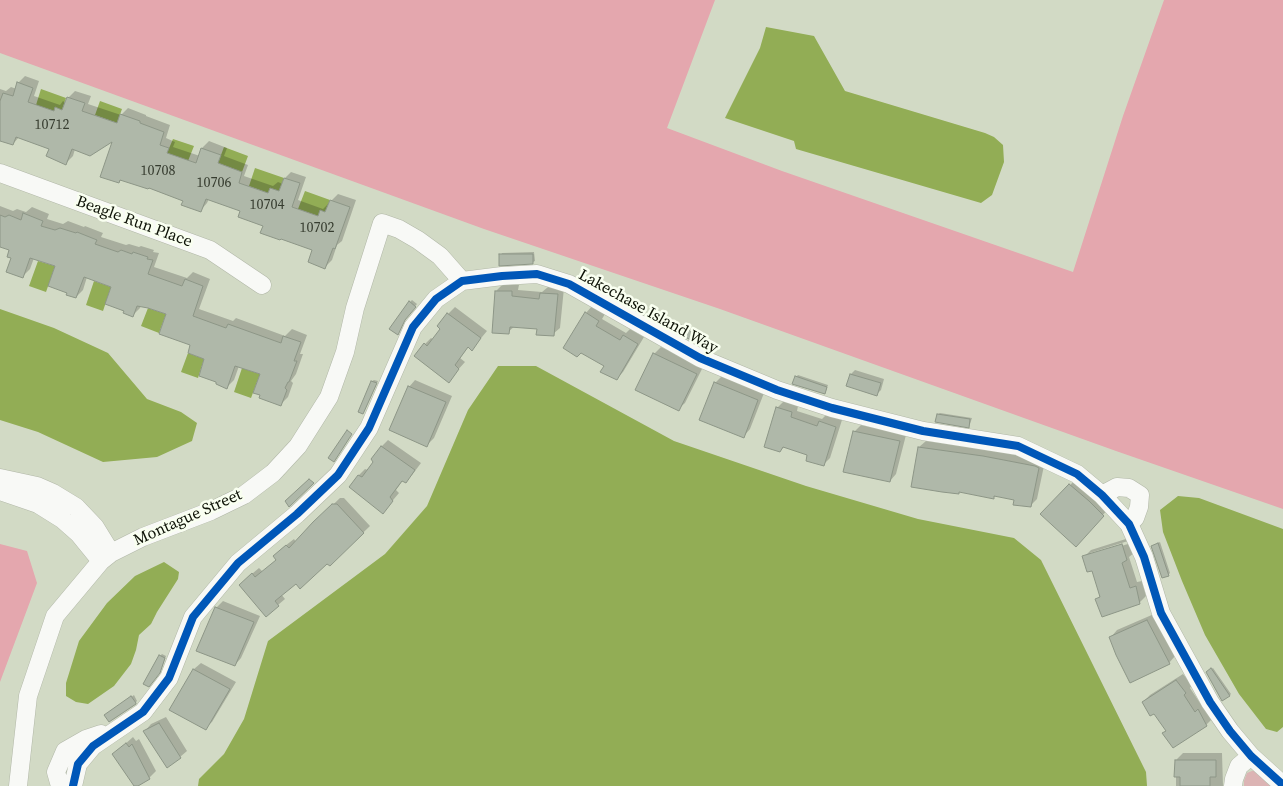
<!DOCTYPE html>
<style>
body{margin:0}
canvas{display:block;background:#d2dac5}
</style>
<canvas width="1283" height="786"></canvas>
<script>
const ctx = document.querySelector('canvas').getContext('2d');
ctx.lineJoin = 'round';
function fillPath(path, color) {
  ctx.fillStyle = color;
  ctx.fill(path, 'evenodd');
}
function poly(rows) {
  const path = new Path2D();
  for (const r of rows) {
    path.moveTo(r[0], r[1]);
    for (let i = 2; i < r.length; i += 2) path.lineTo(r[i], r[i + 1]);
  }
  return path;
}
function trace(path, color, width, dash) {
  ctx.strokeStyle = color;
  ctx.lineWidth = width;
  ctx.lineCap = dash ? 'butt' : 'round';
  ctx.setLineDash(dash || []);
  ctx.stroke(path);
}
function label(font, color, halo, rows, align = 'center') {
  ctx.font = font + ' "Source Serif 4",serif';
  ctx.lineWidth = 5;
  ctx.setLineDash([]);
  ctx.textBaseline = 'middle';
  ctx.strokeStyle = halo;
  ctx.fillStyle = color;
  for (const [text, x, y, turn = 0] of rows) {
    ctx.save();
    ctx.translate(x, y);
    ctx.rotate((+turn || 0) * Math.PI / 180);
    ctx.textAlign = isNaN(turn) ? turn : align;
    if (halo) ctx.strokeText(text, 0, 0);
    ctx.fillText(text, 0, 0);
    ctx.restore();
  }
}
fillPath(poly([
 [1252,771,1256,771,1271,786,1244,786,1244,781,1247,773]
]), '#dcb4b4');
fillPath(poly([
 [0,0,715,0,667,128,782,171,1073,272,1123,116,1164,0,1283,0,1283,509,1116,451,720,309,484,229,0,53],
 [0,544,27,551,37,583,0,682]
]), '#e4a7ae');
fillPath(poly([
 [766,27,814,36,845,91,985,133,994,137,1003,145,1004,162,992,195,981,203,796,149,794,141,725,118,760,48],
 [41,89,66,98,62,110,55,108,54,111,36,105],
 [100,101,122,109,117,123,95,115],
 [173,139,194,146,188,161,167,153],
 [224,147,248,156,242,172,218,163],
 [255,168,284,178,279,191,270,188,268,193,249,186],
 [305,191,330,200,325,212,320,211,318,216,298,209],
 [38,261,55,266,46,292,29,286],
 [94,281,111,287,103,311,86,305],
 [148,308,166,314,159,333,141,326],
 [0,309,54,328,108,353,147,399,181,412,197,423,192,441,157,457,103,462,38,432,0,420],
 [188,353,204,359,198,378,181,372],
 [498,366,536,366,674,441,806,486,918,519,1014,538,1041,560,1146,772,1147,786,198,786,199,779,224,754,244,719,268,641,385,554,427,506,468,410],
 [242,368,260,374,251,398,234,392],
 [1178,496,1199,498,1283,529,1283,727,1277,732,1266,729,1239,694,1205,635,1182,581,1163,532,1160,510],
 [164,562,179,572,178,579,157,612,151,624,139,635,136,650,131,664,114,686,88,704,76,702,66,696,66,683,79,641,107,603,135,576]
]), '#92ad55');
fillPath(poly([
 [25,76,39,81,34,96,60,105,63,101,66,103,68,98,75,91,91,96,88,104,121,115,128,108,146,115,146,116,170,125,166,138,175,142,173,147,200,156,202,148,209,141,227,148,224,156,248,165,244,176,273,186,278,182,283,184,285,178,291,172,306,177,298,200,323,209,328,204,329,205,331,201,338,194,356,200,342,241,337,245,332,260,325,267,314,249,264,225,242,211,209,199,207,203,201,210,184,200,122,179,119,182,114,139,75,149,73,156,66,163,50,148,19,137,13,144,0,140,0,89,6,91,11,87,17,89,18,83],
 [0,206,13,211,17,209,26,212,32,207,49,214,47,219,63,224,68,221,84,227,85,226,103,233,101,237,126,245,129,244,139,247,141,246,154,250,153,252,159,253,154,267,187,278,193,272,210,279,199,309,233,321,236,318,285,336,292,329,307,335,300,354,303,354,296,374,291,381,293,383,288,397,281,404,261,373,239,366,234,380,227,387,206,359,192,344,168,313,141,305,140,308,133,315,125,310,112,286,87,277,83,290,76,297,56,266,34,258,30,269,23,276,11,250,0,246],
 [534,252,535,261,533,262,501,255,502,253],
 [503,284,519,285,518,290,542,292,548,287,564,288,560,328,553,334,538,328,515,326,508,332,496,291],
 [412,300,417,304,406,317,410,302],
 [592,306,605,314,602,319,626,333,630,329,644,337,623,372,616,379,606,366,586,313],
 [455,307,487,331,472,349,469,346,460,358,465,362,448,381,425,344,431,338,434,340,442,329,448,314],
 [679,323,708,337,704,344,677,325],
 [661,347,703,367,685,403,678,409,654,354],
 [855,370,884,379,881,390,877,394,848,385,851,374],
 [798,375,828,385,826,391,824,393,796,377],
 [722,376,764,393,750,429,744,436,715,383],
 [374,380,378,381,363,413,372,381],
 [415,380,452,396,434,438,427,445,409,387],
 [784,401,798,406,797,411,822,419,826,415,842,420,830,458,823,465,809,455,784,447,780,451,777,408],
 [940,413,972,418,970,424,969,426,938,414],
 [861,425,906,435,896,474,890,481,854,432],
 [388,440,421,463,412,475,405,481,403,480,396,490,399,493,383,512,358,476,365,469,368,470,374,462,372,459,382,446],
 [926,441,991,450,1045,461,1037,499,1030,506,1015,499,996,495,993,498,919,447],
 [1076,479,1109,508,1082,539,1042,514],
 [340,498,344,498,370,526,330,565,327,562,297,582,281,594,285,599,278,605,247,578,259,568,263,572,277,560,274,556,281,549,294,539,296,542,314,523],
 [1129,538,1134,553,1129,557,1137,582,1142,581,1146,596,1139,603,1096,600,1101,595,1093,569,1084,557,1091,550],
 [1128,541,1128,544,1090,555,1090,553],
 [1160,542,1170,573,1168,575,1152,546],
 [223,601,260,616,241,658,235,665,198,650,217,607],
 [1154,614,1175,656,1169,663,1111,637,1117,630],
 [162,654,166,656,161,670,160,656],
 [201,663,236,682,212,722,205,728,171,709,194,669],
 [1213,668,1231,694,1229,696,1209,670],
 [1183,674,1192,685,1190,688,1202,706,1205,704,1213,718,1206,725,1173,746,1164,733,1167,730,1155,712,1143,702,1150,695],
 [134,695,137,701,135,703,108,714],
 [166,717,187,751,180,757,145,731,151,724],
 [133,737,136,741,139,739,156,771,149,778,114,754],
 [1183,753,1222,753,1223,786,1176,786,1176,760]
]), '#0003');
const building = poly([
 [17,82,33,88,28,102,54,111,55,107,62,110,67,97,85,103,82,111,117,123,120,114,140,121,140,123,164,132,160,145,169,148,167,153,196,163,201,148,221,155,218,163,242,172,239,183,268,193,270,188,279,191,284,178,300,183,292,207,318,216,320,210,325,212,330,200,350,207,335,249,333,248,325,269,308,262,312,250,281,239,280,240,260,233,263,226,238,217,240,211,206,199,201,212,181,205,183,201,149,188,148,189,120,180,119,183,100,177,112,142,90,156,72,149,66,165,46,156,49,149,16,137,13,145,0,141,0,101,3,93,13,96,17,82],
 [23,213,43,221,41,226,55,230,60,228,76,233,77,232,97,240,95,244,118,252,121,250,132,254,133,252,148,257,147,259,153,260,148,274,182,286,185,279,203,286,193,316,226,328,228,324,281,343,283,336,301,342,294,361,297,361,289,382,288,382,285,388,287,390,281,406,259,398,260,395,253,393,260,374,235,366,227,389,216,384,216,382,199,376,204,359,188,353,190,345,159,334,166,314,148,308,137,306,133,317,123,313,124,311,105,304,111,287,84,277,76,298,66,295,67,293,48,286,55,266,30,258,23,278,6,272,11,258,7,257,9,250,0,247,0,215,5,217,9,215,21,220,23,213],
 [499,254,533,254,533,264,499,266,499,254],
 [495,291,512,291,512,296,539,299,540,293,558,294,554,336,536,335,537,329,510,327,509,334,492,333,495,291],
 [409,301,416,307,405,320,398,335,389,329,409,301],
 [585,312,599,321,596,326,620,340,623,335,638,344,617,380,600,372,604,366,581,353,577,357,563,348,585,312],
 [447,313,481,338,472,351,468,347,455,365,459,369,449,383,414,356,424,343,427,346,440,329,437,326,447,313],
 [676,324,707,339,703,347,673,330,676,324],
 [653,353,697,374,679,411,635,390,653,353],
 [850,374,881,383,877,396,846,386,850,374],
 [795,376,827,387,825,394,792,384,795,376],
 [371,381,377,383,363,414,358,412,371,381],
 [714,382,758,400,744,438,699,420,714,382],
 [408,386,446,402,427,447,389,430,408,386],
 [776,407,792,412,791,417,817,426,819,421,836,427,824,466,806,461,807,455,783,447,780,452,764,447,776,407],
 [937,414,970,419,969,428,935,422,937,414],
 [347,430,352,434,334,462,328,458,347,430],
 [853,431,900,441,890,482,843,472,853,431],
 [381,446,415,470,406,483,402,481,390,497,393,501,383,514,349,487,358,475,362,477,373,462,371,459,381,446],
 [918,447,983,456,1035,466,1039,468,1031,507,1013,505,1014,500,994,496,994,499,959,492,959,494,942,492,911,487,918,447],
 [309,479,314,483,289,507,285,501,309,479],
 [1069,484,1089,501,1104,516,1076,547,1040,514,1069,484],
 [332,504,337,504,364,533,330,566,327,564,300,589,296,584,275,601,279,606,266,617,239,585,252,573,255,577,276,560,273,556,286,545,289,548,313,522,332,504],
 [1158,543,1169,576,1162,578,1151,546,1158,543],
 [1122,544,1127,560,1122,563,1130,588,1136,586,1140,604,1102,617,1095,599,1100,597,1092,571,1087,572,1082,556,1122,544],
 [215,607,254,622,235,666,196,651,215,607],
 [1147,620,1170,664,1130,683,1116,655,1109,637,1147,620],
 [159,655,165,658,160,673,149,687,143,684,159,655],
 [1211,668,1230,696,1222,701,1206,672,1211,668],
 [193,669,230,689,206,730,169,710,193,669],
 [1176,680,1186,693,1184,695,1195,712,1198,709,1207,726,1173,748,1162,733,1166,731,1154,714,1150,716,1142,702,1176,680],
 [131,696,136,703,136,704,109,722,104,715,131,696],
 [159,723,181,758,167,768,143,731,159,723],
 [126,743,129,747,132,744,150,779,138,786,134,786,112,754,126,743],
 [1175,760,1216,760,1216,777,1210,777,1210,786,1180,786,1180,777,1174,777,1175,760]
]);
fillPath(building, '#afb8a9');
trace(building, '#8d9687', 1);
const minor = poly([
 [0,173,210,250,262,285],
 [0,478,37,486,53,493,76,507,95,527,111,553],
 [0,491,38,504,62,519,79,534,101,561],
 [1102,495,1117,487,1129,488,1140,495,1139,507,1135,518,1129,524],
 [18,786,28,696,55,616,101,561,111,553,143,537,211,511,244,495,273,473,298,446,329,397,345,352,355,308,382,223,399,229,418,240,440,256,462,281],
 [60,786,56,772,65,751,86,739,101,734],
 [73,786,78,764,93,746,143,712,169,678,193,617,238,563,297,514,338,475,369,428,413,327,436,299,462,281,502,276,537,274,569,284,700,358,777,390,832,408,923,431,1018,446,1077,474,1102,495,1129,524,1144,557,1161,613,1210,702,1230,731,1251,756,1283,785],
 [1233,786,1234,779,1239,766,1251,756]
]);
trace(minor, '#b1b7a7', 19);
trace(minor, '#f8f9f6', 18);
trace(poly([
 [73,786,78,764,93,746,143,712,169,678,193,617,238,563,297,514,338,475,369,428,413,327,436,299,462,281,502,276,537,274,569,284,700,358,777,390,832,408,923,431,1018,446,1077,474,1102,495,1129,524,1144,557,1161,613,1210,702,1230,731,1251,756,1283,785]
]), '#0057b8', 8);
label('14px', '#363c2f', null, [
 ["10712",52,125],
 ["10708",158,171],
 ["10706",214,183],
 ["10704",267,205],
 ["10702",317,228]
]);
label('16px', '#0d1206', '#f9fff0', [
 ["Beagle Run Place",134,222,20],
 ["Lakechase Island Way",648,312,29],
 ["Montague Street",188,518,-24]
]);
</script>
